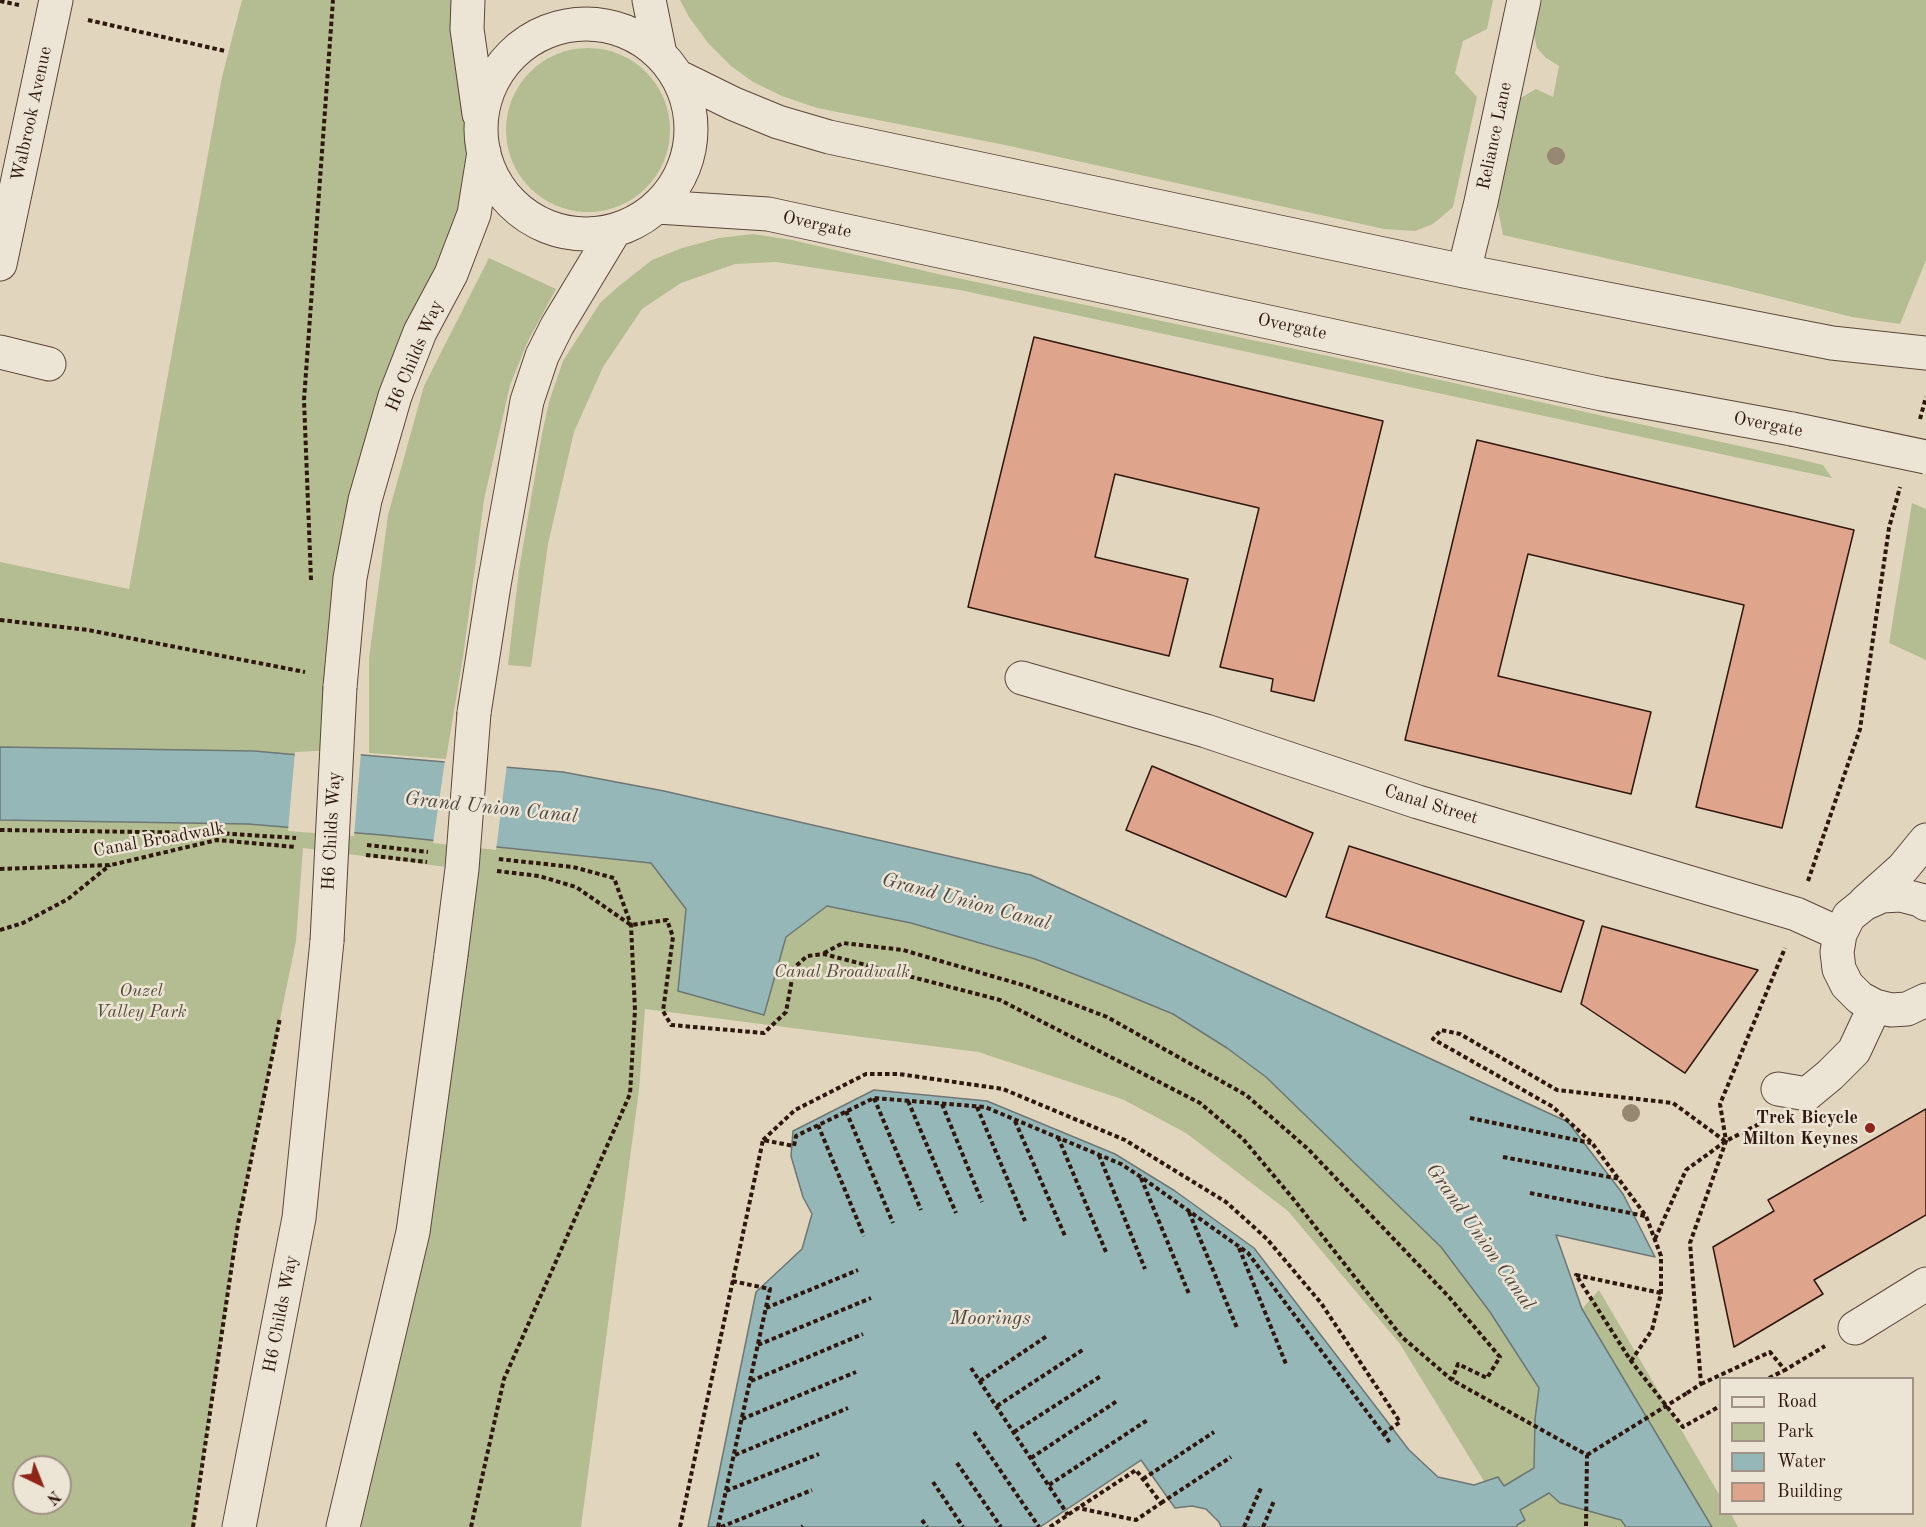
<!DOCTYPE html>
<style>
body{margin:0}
#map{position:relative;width:1926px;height:1527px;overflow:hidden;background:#e2d5bd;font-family:"Old Standard TT",serif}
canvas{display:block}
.legend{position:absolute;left:1719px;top:1377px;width:195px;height:138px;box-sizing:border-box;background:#ece4d4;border:2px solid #a09284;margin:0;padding:8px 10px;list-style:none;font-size:18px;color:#2f170d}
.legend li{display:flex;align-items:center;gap:12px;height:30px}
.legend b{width:30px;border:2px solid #a09284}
.north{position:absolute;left:12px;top:1455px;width:60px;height:60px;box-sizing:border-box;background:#ece4d4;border:2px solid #a09284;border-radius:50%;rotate:137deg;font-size:16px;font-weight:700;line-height:24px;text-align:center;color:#2f170d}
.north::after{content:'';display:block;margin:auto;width:21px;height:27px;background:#8f2418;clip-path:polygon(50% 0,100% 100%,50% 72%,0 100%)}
</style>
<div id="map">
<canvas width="1926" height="1527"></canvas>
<ul class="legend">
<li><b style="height:8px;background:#ece4d4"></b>Road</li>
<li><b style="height:16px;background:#b3bd91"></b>Park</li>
<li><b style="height:16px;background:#96b7b8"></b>Water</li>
<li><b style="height:16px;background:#dea48c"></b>Building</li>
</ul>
<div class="north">N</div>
</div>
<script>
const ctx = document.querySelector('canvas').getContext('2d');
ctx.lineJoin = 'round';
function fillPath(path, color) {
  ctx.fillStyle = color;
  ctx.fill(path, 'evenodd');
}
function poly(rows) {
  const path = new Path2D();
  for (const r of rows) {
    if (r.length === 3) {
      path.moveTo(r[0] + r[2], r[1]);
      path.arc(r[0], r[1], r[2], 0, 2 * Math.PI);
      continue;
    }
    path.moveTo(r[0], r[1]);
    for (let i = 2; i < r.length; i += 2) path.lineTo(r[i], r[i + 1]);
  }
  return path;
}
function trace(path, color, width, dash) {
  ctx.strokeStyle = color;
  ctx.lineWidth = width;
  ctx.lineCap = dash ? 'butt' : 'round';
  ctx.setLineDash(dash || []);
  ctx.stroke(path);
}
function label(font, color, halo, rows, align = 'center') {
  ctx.font = font + ' "Old Standard TT",serif';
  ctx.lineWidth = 5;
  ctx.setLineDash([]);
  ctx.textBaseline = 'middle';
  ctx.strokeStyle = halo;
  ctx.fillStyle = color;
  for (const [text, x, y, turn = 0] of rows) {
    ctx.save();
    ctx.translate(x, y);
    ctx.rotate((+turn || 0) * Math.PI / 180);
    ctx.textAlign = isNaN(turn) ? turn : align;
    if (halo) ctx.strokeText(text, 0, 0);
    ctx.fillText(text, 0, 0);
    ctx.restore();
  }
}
fillPath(poly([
 [242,0,468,0,484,152,395,396,336,750,299,755,254,751,0,747,0,562,129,589,222,77],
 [680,0,1493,0,1487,29,1463,41,1455,73,1477,97,1453,207,1433,224,1415,231,1384,229,1005,145,817,108,782,96,753,82,731,66,708,43,689,17],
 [1542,0,1926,0,1926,260,1900,324,1852,317,1729,286,1503,235,1497,204,1519,99,1536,89,1553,97,1559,66,1546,58,1537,48,1534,35],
 [588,130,82],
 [753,234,792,240,938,274,1390,369,1803,460,1823,465,1832,478,960,290,776,262,735,264,681,283,642,309,603,367,574,432,548,544,531,667,508,665,519,570,542,434,549,402,563,361,600,303,619,286,652,260,682,248,719,238],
 [489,258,556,289,528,341,510,385,484,500,463,657,446,759,369,753,369,658,388,515,424,386],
 [1912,503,1926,509,1926,660,1889,643],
 [0,819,248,824,382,835,651,863,686,909,678,991,764,1015,786,937,827,906,911,923,1035,959,1110,988,1173,1014,1227,1048,1266,1077,1441,1247,1490,1312,1626,1527,1512,1527,1400,1344,1288,1211,1186,1133,1122,1099,978,1052,645,1009,639,1090,581,1527,343,1527,413,1232,461,869,303,848,296,941,238,1224,193,1527,0,1527],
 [24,1467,60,1467,60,1503,24,1503],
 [1599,1290,1720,1496,1720,1514,1731,1514,1738,1527,1712,1527,1582,1309]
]), '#b3bd91');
const water = poly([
 [0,747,254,751,299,755,339,753,563,772,664,791,1031,875,1568,1122,1623,1194,1655,1257,1556,1235,1582,1309,1712,1527,1626,1527,1621,1520,1560,1503,1549,1493,1520,1510,1525,1520,1517,1525,1517,1527,1221,1527,1219,1522,1206,1509,1192,1506,1175,1508,1141,1460,1040,1527,708,1527,756,1292,802,1249,812,1214,803,1197,791,1156,793,1131,874,1090,987,1101,1115,1154,1175,1191,1254,1248,1409,1450,1438,1477,1474,1485,1498,1477,1504,1486,1534,1468,1535,1419,1539,1388,1490,1312,1441,1247,1266,1077,1227,1048,1173,1014,1110,988,1035,959,911,923,827,906,786,937,764,1015,678,991,686,909,651,863,382,835,248,824,0,820,0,747]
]);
fillPath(water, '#96b7b8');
trace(water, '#6d7774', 1.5);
fillPath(poly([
 [338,750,361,752,354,836,288,831,295,752],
 [445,760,507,764,496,850,433,843]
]), '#e2d5bd');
const building = poly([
 [1034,337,1383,421,1314,701,1271,691,1273,679,1220,667,1259,508,1115,474,1095,557,1188,579,1169,656,968,607,1034,337],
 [1477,440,1854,530,1782,828,1696,807,1744,605,1528,554,1498,676,1651,712,1631,794,1405,740,1477,440],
 [1152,766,1313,833,1286,897,1126,830,1152,766],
 [1349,846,1584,921,1561,992,1326,917,1349,846],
 [1602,926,1758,970,1685,1073,1581,1004,1602,926],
 [1926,1109,1926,1215,1814,1280,1823,1294,1734,1347,1713,1247,1774,1211,1768,1200,1926,1109]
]);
fillPath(building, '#dea48c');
trace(building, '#2f170d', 1.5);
const minor = poly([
 [468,0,467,29,479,114],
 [649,0,660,54],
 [586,129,105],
 [677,76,734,104,778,122,829,137,1464,271,1832,343,1926,353],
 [657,207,768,214,1602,394,1792,429],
 [0,264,56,0],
 [1464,271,1481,202,1524,0],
 [0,352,49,364],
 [1022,678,1206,731,1418,802,1796,914,1840,934],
 [340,687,350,578,365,500,395,396,420,332,451,274,474,214,484,152],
 [474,713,494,585,527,401,542,356,557,326,615,230],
 [1865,902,1903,868,1926,840],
 [1926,904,1920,900,1901,895,1882,896,1864,904,1849,916,1840,934,1837,952,1839,969,1847,985,1860,998,1875,1006,1891,1010,1907,1009,1926,1000],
 [1778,1089,1807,1094,1830,1075,1854,1051,1875,1006],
 [1855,1328,1926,1284],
 [239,1527,299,1218,327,941],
 [343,1527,413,1232,451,955]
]);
trace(minor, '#5c4639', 35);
trace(poly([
 [0,1,19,5],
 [88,20,225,51],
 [1920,419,1926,397],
 [311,580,304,400,333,0],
 [0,620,88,630,305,672],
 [0,830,216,833,296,838],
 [367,845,428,852],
 [366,855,427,862],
 [0,869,111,865,217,840,296,847],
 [497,871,539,876,576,887,631,925,667,920,673,937,663,1011,671,1025,764,1033,786,1012,794,968,807,956,824,954,1000,1000,1200,1103,1243,1139,1295,1201,1402,1337,1452,1380,1587,1455,1586,1527],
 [1808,881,1860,729,1889,528,1900,487],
 [0,930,23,923,68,899,110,865],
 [824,953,843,943,903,950,1026,986,1107,1017,1246,1095,1308,1149,1449,1297,1500,1357,1487,1378,1458,1364,1452,1380],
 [874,1098,921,1210],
 [908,1101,956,1213],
 [942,1104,982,1202],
 [977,1107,1025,1221],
 [846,1111,893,1223],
 [1470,1118,1591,1143],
 [1015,1121,1065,1236],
 [818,1125,864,1236],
 [1058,1137,1106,1252],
 [763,1140,795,1110,866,1074,899,1074,1003,1089,1125,1140,1226,1202,1267,1239,1321,1303,1400,1422,1383,1434],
 [1099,1155,1145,1269],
 [1503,1157,1620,1179],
 [1141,1178,1189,1294],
 [1530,1193,1645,1216],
 [1189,1212,1237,1328],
 [1655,1239,1686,1170,1726,1141,1763,1122],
 [1239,1248,1286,1364],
 [1661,1293,1576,1275,1631,1361,1683,1427,1720,1406],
 [766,1308,858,1270],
 [758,1345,871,1298],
 [1631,1361,1652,1330,1661,1293,1661,1256,1646,1216,1592,1143,1553,1107,1433,1039,1441,1030,1460,1034,1557,1090,1673,1103,1725,1141],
 [971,1368,1068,1515],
 [1769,1378,1785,1370],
 [751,1381,863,1334],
 [980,1381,1047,1336],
 [1701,1384,1770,1352,1785,1370,1825,1346],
 [1687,1393,1701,1384,1690,1243,1726,1141,1720,1104,1785,948],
 [997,1406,1084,1349],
 [742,1419,856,1372],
 [974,1432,1039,1527],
 [1014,1432,1101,1376],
 [735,1455,848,1408],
 [1031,1458,1117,1401],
 [957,1463,1001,1527],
 [1143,1479,1214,1432],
 [933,1482,963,1527],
 [1049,1485,1149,1419],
 [726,1491,819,1454],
 [1161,1503,1231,1457],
 [922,1520,927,1527],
 [193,1527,238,1224,280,1018],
 [471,1527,504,1379,630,1094,635,1010,631,925,614,878,573,867,498,859],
 [680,1527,763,1140,794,1146,796,1136,874,1098,985,1107,1121,1164,1141,1177,1248,1253,1391,1444],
 [718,1527,770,1289,732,1281],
 [721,1527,812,1490],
 [802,1527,803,1526],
 [1050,1527,1078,1508,1136,1470,1161,1503,1136,1520,1078,1508],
 [1244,1527,1261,1488],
 [1263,1527,1274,1501]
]), '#2f170d', 4, [4.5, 3]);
trace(minor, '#ece4d4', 33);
const minorBridge = poly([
 [1792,429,1926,457],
 [327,941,340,687],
 [451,955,462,869,474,713]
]);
trace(minorBridge, '#5c4639', 35, []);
trace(poly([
 [1587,1455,1687,1393]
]), '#2f170d', 4, [4.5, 3]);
trace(minorBridge, '#ece4d4', 33);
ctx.fillStyle = '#968872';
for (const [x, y] of [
 [1556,156],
 [1631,1113]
]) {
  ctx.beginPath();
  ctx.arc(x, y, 9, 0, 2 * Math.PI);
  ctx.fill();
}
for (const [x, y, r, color] of [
 [1870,1128,6,"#8f2418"]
]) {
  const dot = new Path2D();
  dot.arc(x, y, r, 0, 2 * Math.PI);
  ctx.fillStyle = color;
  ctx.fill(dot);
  trace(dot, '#ece4d4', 2);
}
label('18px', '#2f170d', '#ece4d4', [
 ["Walbrook Avenue",32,114,-78],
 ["Reliance Lane",1495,136,-78],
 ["Overgate",817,225,13],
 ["Overgate",1292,327,12],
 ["H6 Childs Way",415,356,-67],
 ["Overgate",1768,425,11],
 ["Canal Street",1431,805,17],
 ["H6 Childs Way",332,831,-87],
 ["Canal Broadwalk",159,840,-10],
 ["H6 Childs Way",281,1314,-79]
]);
label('italic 18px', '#574935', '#ece4d4', [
 ["Canal Broadwalk",842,972],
 ["Ouzel",141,991],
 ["Valley Park",141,1012]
]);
label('bold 18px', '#2f170d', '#ece4d4', [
 ["Trek Bicycle",1858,1118],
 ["Milton Keynes",1858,1139]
], 'right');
label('italic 20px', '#4e4740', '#ece4d4', [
 ["Grand Union Canal",491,808,6],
 ["Grand Union Canal",966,902,15],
 ["Grand Union Canal",1480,1237,55],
 ["Moorings",990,1319]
]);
</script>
